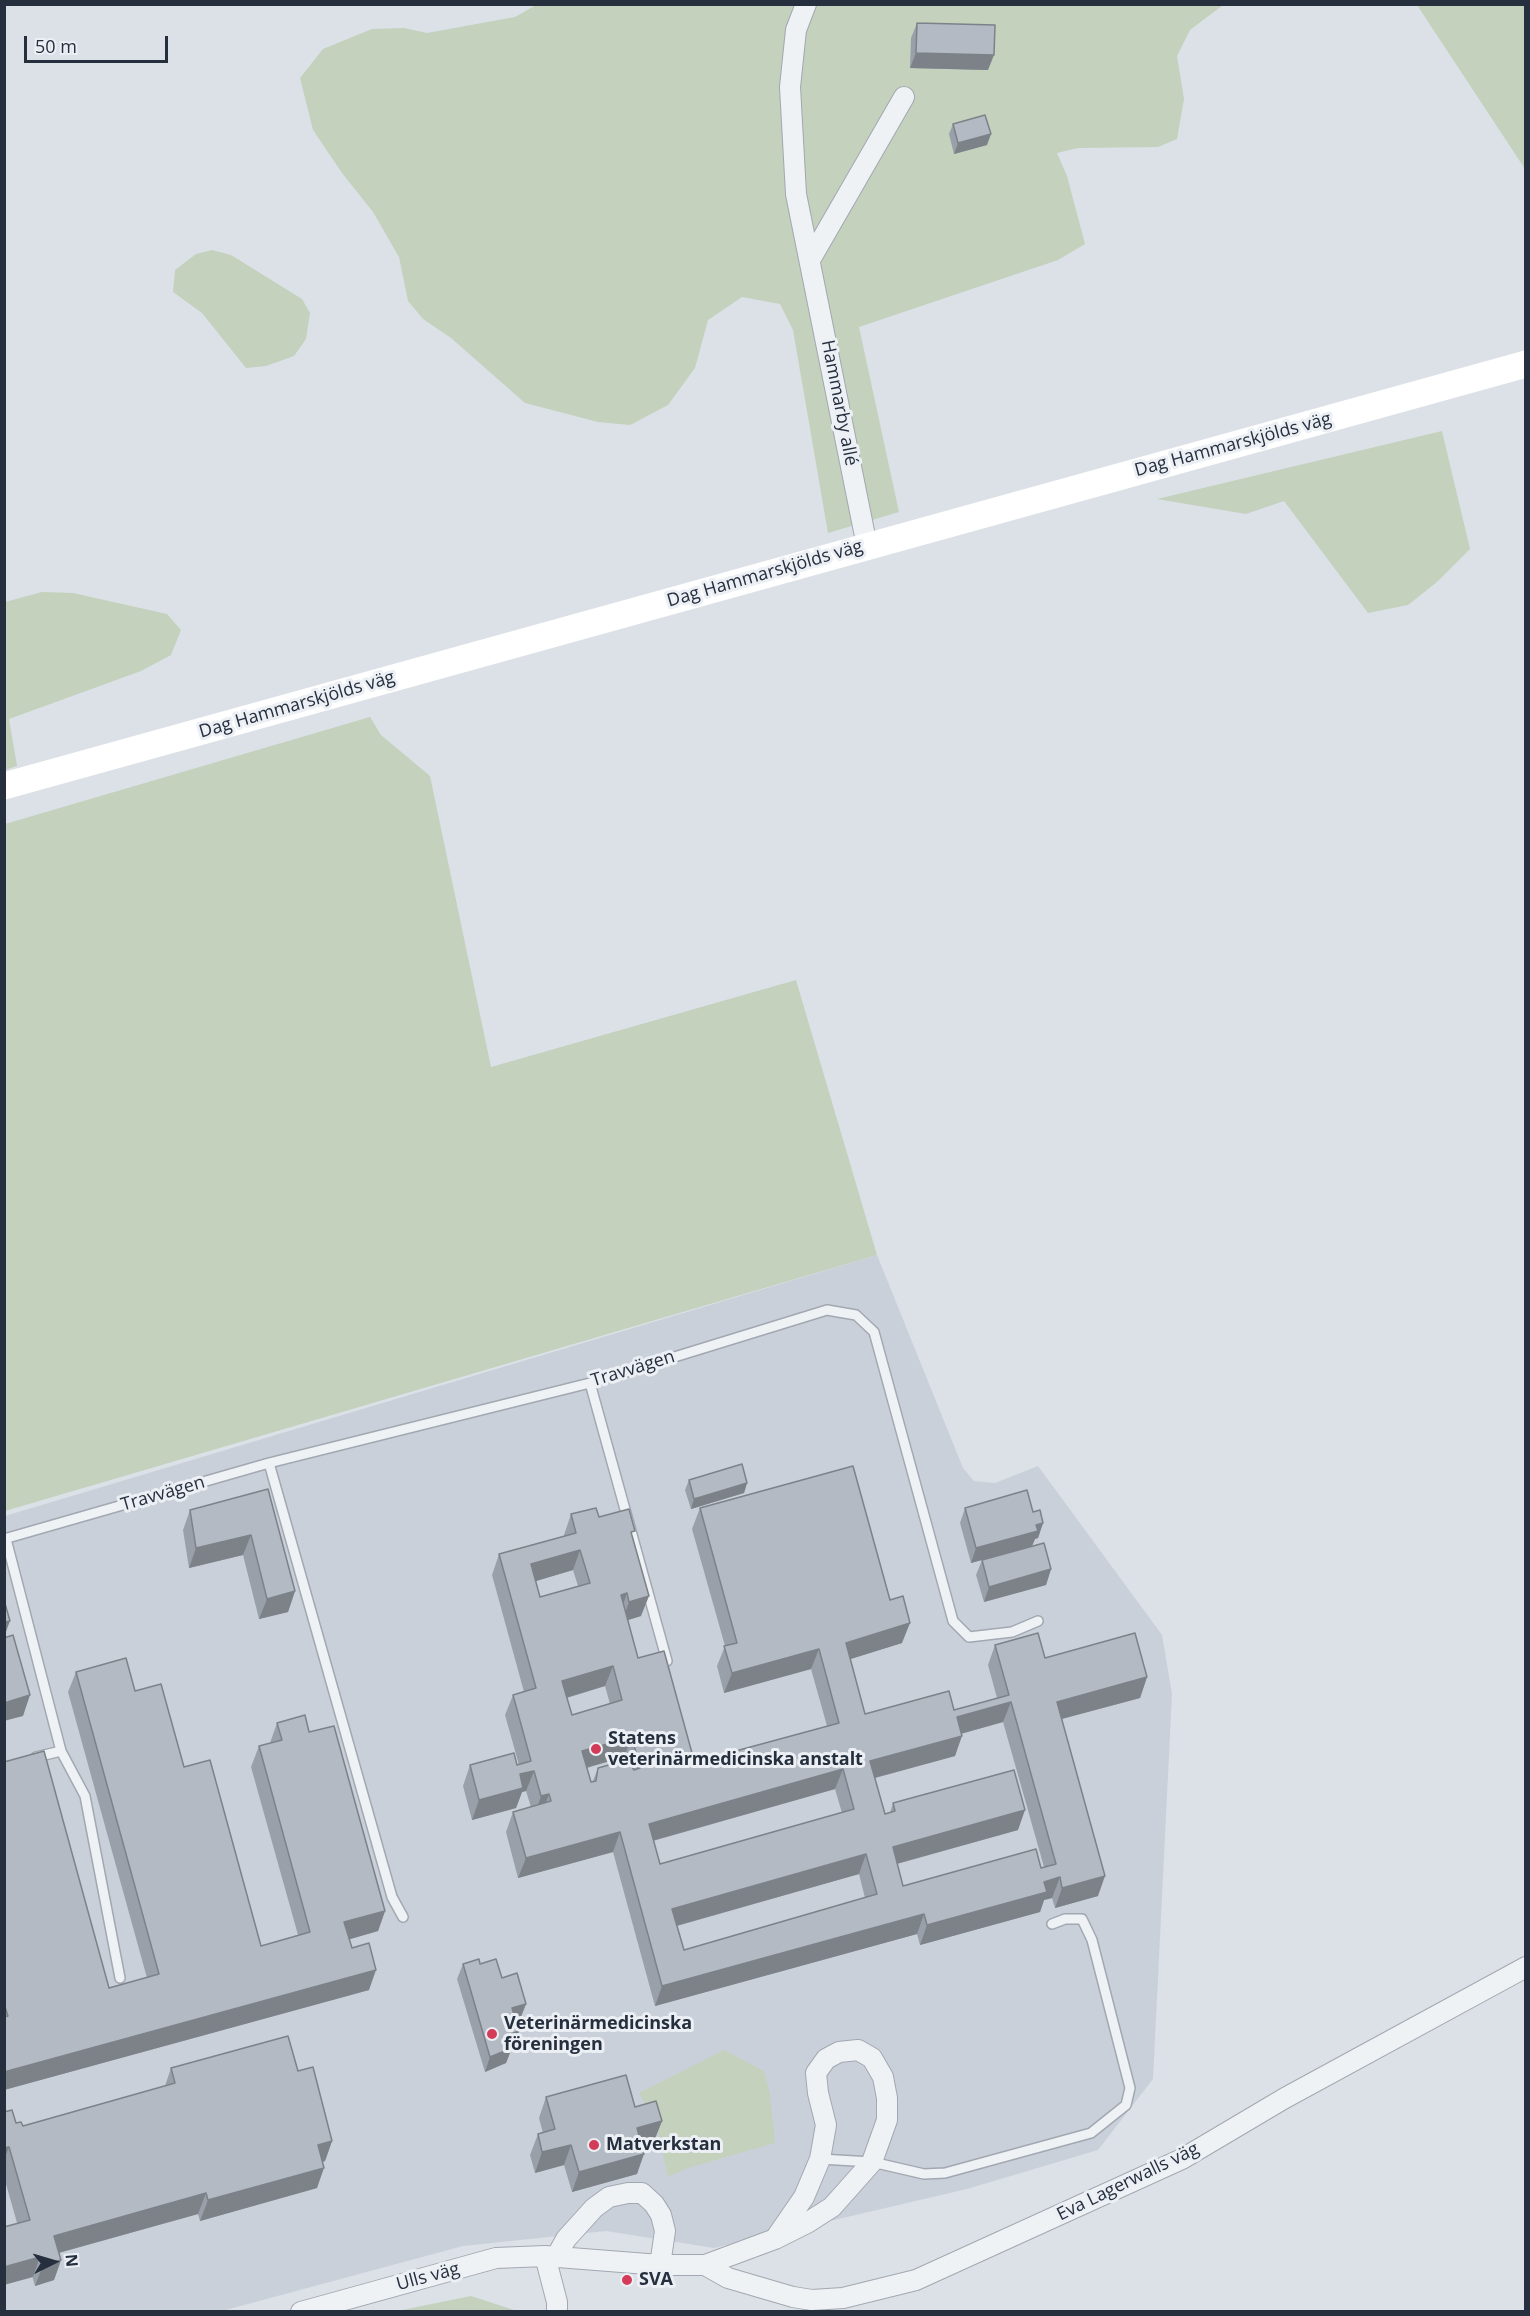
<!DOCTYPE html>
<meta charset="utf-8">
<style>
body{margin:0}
#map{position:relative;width:1530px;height:2316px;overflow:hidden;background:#dce1e7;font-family:"Open Sans",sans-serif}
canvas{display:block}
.frame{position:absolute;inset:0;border:6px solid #262f3e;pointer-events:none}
.north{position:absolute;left:24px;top:2232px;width:60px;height:60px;-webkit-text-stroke:4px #ecf0f5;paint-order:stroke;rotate:85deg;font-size:16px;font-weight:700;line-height:24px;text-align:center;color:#262f3e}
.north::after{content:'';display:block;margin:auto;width:21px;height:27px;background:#262f3e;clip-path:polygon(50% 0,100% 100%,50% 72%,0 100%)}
.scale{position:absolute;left:24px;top:36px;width:144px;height:27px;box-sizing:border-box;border:3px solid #262f3e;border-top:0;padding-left:8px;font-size:18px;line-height:21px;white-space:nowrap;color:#262f3e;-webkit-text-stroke:4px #ecf0f5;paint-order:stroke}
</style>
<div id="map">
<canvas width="1530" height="2316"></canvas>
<div class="frame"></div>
<div class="north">N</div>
<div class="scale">50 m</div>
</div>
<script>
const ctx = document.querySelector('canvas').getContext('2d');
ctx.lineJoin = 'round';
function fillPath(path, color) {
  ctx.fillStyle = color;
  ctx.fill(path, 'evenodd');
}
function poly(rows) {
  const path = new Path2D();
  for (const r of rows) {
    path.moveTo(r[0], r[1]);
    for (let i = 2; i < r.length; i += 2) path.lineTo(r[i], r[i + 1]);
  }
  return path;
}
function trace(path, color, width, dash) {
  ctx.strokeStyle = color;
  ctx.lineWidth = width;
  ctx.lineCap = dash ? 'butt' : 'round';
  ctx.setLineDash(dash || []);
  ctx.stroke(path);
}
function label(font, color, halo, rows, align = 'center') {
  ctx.font = font + ' "Open Sans",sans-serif';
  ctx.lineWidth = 6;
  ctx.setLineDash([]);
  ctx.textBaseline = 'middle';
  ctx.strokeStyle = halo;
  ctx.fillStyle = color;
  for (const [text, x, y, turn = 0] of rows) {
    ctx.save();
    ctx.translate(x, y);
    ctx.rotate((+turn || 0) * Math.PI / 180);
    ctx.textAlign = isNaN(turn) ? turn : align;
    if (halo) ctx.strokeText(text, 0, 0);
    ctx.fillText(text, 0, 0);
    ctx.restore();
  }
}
fillPath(poly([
 [877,1255,963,1468,974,1481,995,1483,1038,1466,1162,1635,1172,1694,1153,2079,1098,2150,967,2189,714,2248,606,2231,463,2246,222,2311,5,2312,5,1516]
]), '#cad0d9');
fillPath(poly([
 [536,5,1223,5,1190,30,1177,56,1184,99,1177,139,1158,147,1078,148,1057,153,1067,176,1085,244,1058,260,859,327,899,512,828,533,793,330,780,304,742,297,708,320,695,368,668,405,630,425,598,422,525,403,451,338,423,319,408,301,399,257,373,212,342,173,313,130,300,78,323,49,372,29,404,28,427,33,515,17],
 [1417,5,1525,5,1525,169],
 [212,250,231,255,302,299,310,313,306,339,294,356,266,366,246,368,202,313,173,292,175,270,196,254],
 [1442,431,1470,549,1437,582,1408,605,1368,613,1284,501,1246,514,1157,499],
 [42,592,73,593,167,614,181,630,171,655,141,671,9,719,17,766,5,770,5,602],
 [370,717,381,735,430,776,491,1067,796,980,877,1255,5,1511,5,824],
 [724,2050,764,2071,770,2094,775,2143,688,2168,668,2177,655,2120,639,2093],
 [471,2296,517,2311,398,2311,407,2309]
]), '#c3d1bd');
const lane = poly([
 [590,1383,667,1661],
 [269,1463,392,1897,403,1917],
 [4,1539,269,1463,590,1383,827,1310,856,1315,874,1332,953,1621,969,1637,1012,1632,1038,1621],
 [6,1539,61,1751,85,1796,120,1978],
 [36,1757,61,1751],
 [820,2159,872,2162,924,2174,945,2173,1091,2133,1126,2105,1130,2088,1092,1940,1082,1919,1065,1919,1052,1924]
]);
const street = poly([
 [806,4,796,30,790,87,796,194,867,546],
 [810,260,904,97],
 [545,2256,557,2302,557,2312],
 [556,2257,566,2239,594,2208,609,2197,628,2193,642,2193,654,2204,661,2215,665,2231,660,2265],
 [705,2265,728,2278,793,2297,812,2300,843,2298,916,2280,1182,2159,1285,2098,1526,1967],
 [301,2312,496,2258,545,2256,660,2265,705,2265,775,2239,807,2223,832,2207,872,2162,887,2120,887,2098,883,2077,872,2058,858,2050,839,2052,826,2059,816,2073,818,2093,826,2125,820,2159,804,2197,775,2239]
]);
trace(lane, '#a2a8b1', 12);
trace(street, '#a2a8b1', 22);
trace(lane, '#eff2f5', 9);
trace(street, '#eff2f5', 20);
trace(poly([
 [4,786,1526,364]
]), '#fff', 27);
fillPath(poly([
 [917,23,988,70,910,68,911,38],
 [953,124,987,145,954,154,949,134],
 [689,1480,747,1483,744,1493,691,1509,685,1490],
 [268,1489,295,1591,288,1612,259,1619,243,1555,189,1568,183,1530,190,1510],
 [700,1508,890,1600,902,1643,850,1659,865,1714,954,1710,997,1698,988,1665,995,1645,1045,1658,1147,1677,1140,1698,1062,1719,1098,1896,1055,1908,1052,1898,1044,1900,1040,1912,920,1945,917,1934,655,2006,613,1852,518,1878,506,1832,513,1812,531,1807,526,1791,522,1792,516,1808,472,1820,463,1786,470,1765,519,1765,505,1715,513,1695,524,1692,492,1575,499,1554,564,1536,564,1535,571,1514,599,1517,633,1538,641,1616,627,1620,638,1658,692,1753,688,1764,827,1726,811,1669,724,1693,717,1666,725,1646,692,1529],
 [573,1570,578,1586,540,1597,535,1581],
 [605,1686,610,1704,572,1715,567,1698],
 [1003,1722,1044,1867,903,1886,897,1864,1018,1830,893,1803,890,1813,885,1814,875,1778,955,1756,961,1734],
 [624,1757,625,1761,598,1768,593,1781,591,1782,587,1768],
 [835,1789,842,1813,660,1864,653,1841],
 [859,1874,865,1898,684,1950,677,1926],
 [965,1508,1033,1512,1043,1523,1038,1538,1035,1539,1032,1546,1051,1569,1046,1585,984,1602,976,1575,982,1560,971,1563,960,1523],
 [76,1672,135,1691,184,1767,261,1946,298,1935,251,1767,259,1746,270,1743,277,1723,309,1732,385,1911,378,1931,349,1939,352,1948,369,1990,4,2090,4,1762,109,1988,147,1978,68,1692],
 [463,1964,480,1964,502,1978,526,2004,520,2019,516,2020,519,2031,514,2047,512,2047,506,2063,485,2072,457,1979],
 [171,2068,332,2141,325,2161,323,2162,317,2188,200,2221,198,2214,59,2253,61,2260,54,2280,35,2286,4,2177,4,2112,16,2123,23,2126,165,2086],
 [546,2097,635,2107,662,2121,654,2141,642,2145,637,2174,572,2192,564,2165,535,2173,530,2155,538,2134,543,2133,539,2118]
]), '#9aa0a9');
fillPath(poly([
 [916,53,994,55,988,70,910,68],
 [991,134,987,145,954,154,958,143],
 [747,1483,744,1493,691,1509,694,1499],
 [1043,1523,1038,1538,1035,1539,1032,1546,971,1563,976,1548],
 [251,1535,243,1555,189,1568,196,1548],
 [580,1550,573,1570,523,1585,531,1564],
 [1051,1569,1046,1585,984,1602,989,1587],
 [295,1591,288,1612,259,1619,267,1599],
 [627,1593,620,1614,621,1595],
 [649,1596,641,1616,622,1622,629,1602],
 [10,1621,4,1637,4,1622],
 [910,1623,902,1643,838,1663,846,1643],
 [819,1649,811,1669,724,1693,732,1673],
 [613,1666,605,1686,555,1701,562,1681],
 [1147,1677,1140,1698,1050,1722,1057,1702],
 [30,1695,23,1716,4,1721,4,1703],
 [1011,1702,1003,1722,949,1737,957,1717],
 [962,1736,955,1756,863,1781,870,1761],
 [632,1737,624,1757,574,1771,582,1751],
 [692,1753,685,1774,681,1756],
 [843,1769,835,1789,641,1844,649,1824],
 [534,1771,526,1791,522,1792,516,1808,472,1820,479,1800,520,1774],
 [549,1794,542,1814,534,1817,541,1796],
 [1025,1810,1018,1830,885,1867,893,1847],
 [620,1832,613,1852,518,1878,526,1858],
 [866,1854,859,1874,665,1929,672,1909],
 [1105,1876,1098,1896,1055,1908,1062,1888],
 [1060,1877,1052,1898,1044,1900,1040,1912,920,1945,927,1925,1044,1882],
 [385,1911,378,1931,337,1943,344,1922],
 [924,1914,917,1934,655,2006,662,1986],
 [376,1970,369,1990,4,2090,4,2072],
 [526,2004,520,2019,507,2023,512,2008],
 [519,2031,514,2047,502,2050,508,2035],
 [512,2048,506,2063,485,2072,490,2057],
 [662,2121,654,2141,630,2148,637,2128],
 [332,2141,325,2161,310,2165,318,2145],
 [571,2145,564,2165,535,2173,542,2152],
 [9,2147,4,2160,4,2148],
 [644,2154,637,2174,572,2192,579,2172],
 [324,2168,317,2188,200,2221,208,2200],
 [206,2193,198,2214,47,2256,54,2236],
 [40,2257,33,2277,4,2285,4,2267],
 [61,2260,54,2280,35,2286,43,2265]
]), '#7d8289');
const building = poly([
 [917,23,995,25,994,55,916,53,917,23],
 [985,115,991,134,958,143,953,124,985,115],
 [742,1464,747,1483,694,1499,689,1480,742,1464],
 [853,1466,890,1600,903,1596,910,1623,846,1643,865,1714,949,1691,954,1710,1009,1695,995,1645,1038,1633,1045,1658,1135,1633,1147,1677,1057,1702,1105,1876,1062,1888,1060,1877,1044,1882,1047,1892,927,1925,924,1914,662,1986,620,1832,526,1858,513,1812,551,1801,549,1794,541,1796,534,1771,520,1774,523,1788,479,1800,470,1765,514,1753,517,1765,531,1761,513,1695,536,1688,499,1554,576,1533,571,1514,596,1508,599,1517,629,1509,635,1531,631,1532,649,1596,629,1602,627,1593,621,1595,638,1658,664,1651,692,1753,681,1756,684,1765,839,1723,819,1649,732,1673,724,1646,737,1643,700,1508,853,1466],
 [580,1550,590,1583,540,1597,531,1564,580,1550],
 [613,1666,622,1700,572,1715,562,1681,613,1666],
 [1011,1702,1056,1864,1041,1868,1036,1849,903,1886,893,1847,1025,1810,1014,1770,893,1803,895,1811,885,1814,870,1761,962,1736,957,1717,1011,1702],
 [632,1737,640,1768,634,1770,627,1760,598,1768,596,1781,591,1782,582,1751,632,1737],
 [843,1769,854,1809,660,1864,649,1824,843,1769],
 [866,1854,877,1894,684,1950,672,1909,866,1854],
 [268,1489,295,1591,267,1599,251,1535,196,1548,190,1510,268,1489],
 [1027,1490,1033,1512,1040,1510,1043,1523,1036,1525,1038,1531,976,1548,965,1508,1027,1490],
 [1044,1543,1051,1569,989,1587,982,1560,1044,1543],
 [4,1600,10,1621,4,1622,4,1600],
 [13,1635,30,1695,4,1703,4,1638,13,1635],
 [126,1658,135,1691,161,1684,184,1767,210,1760,261,1946,310,1932,259,1746,282,1740,277,1723,305,1715,309,1732,334,1726,385,1911,344,1922,352,1948,369,1943,376,1970,4,2072,4,2017,8,2016,4,2004,4,1762,44,1751,109,1988,159,1974,76,1672,126,1658],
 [479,1959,480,1964,496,1959,502,1978,517,1973,526,2004,512,2008,519,2031,508,2035,512,2048,490,2057,463,1964,479,1959],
 [288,2036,298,2071,313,2067,332,2141,318,2145,324,2168,208,2200,206,2193,54,2236,61,2260,43,2265,40,2257,4,2267,4,2227,30,2220,9,2147,4,2148,4,2112,12,2110,16,2123,21,2122,23,2126,175,2083,171,2068,288,2036],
 [626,2075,635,2107,656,2101,662,2121,637,2128,644,2154,579,2172,571,2145,542,2152,538,2134,555,2129,546,2097,626,2075]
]);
fillPath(building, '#b3bac4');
trace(building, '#7d8289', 1.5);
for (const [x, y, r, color] of [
 [596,1749,6,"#d33b58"],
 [492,2034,6,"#d33b58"],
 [594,2145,6,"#d33b58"],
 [627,2280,6,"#d33b58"]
]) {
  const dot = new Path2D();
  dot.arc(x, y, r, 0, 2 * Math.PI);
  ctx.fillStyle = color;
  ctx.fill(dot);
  trace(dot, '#ecf0f5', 2);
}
label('18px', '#262f3e', '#ecf0f5', [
 ["Hammarby allé",839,403,79],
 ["Dag Hammarskjölds väg",1233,445,-15],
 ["Dag Hammarskjölds väg",765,574,-16],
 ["Dag Hammarskjölds väg",297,705,-16],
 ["Travvägen",633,1369,-17],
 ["Travvägen",163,1494,-16],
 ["Eva Lagerwalls väg",1128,2182,-26],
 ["Ulls väg",428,2277,-15]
]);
label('bold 18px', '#262f3e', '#ecf0f5', [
 ["Statens",608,1739],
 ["veterinärmedicinska anstalt",608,1760],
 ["Veterinärmedicinska",504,2024],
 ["föreningen",504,2045],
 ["Matverkstan",606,2145],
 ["SVA",639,2280]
], 'left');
</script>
